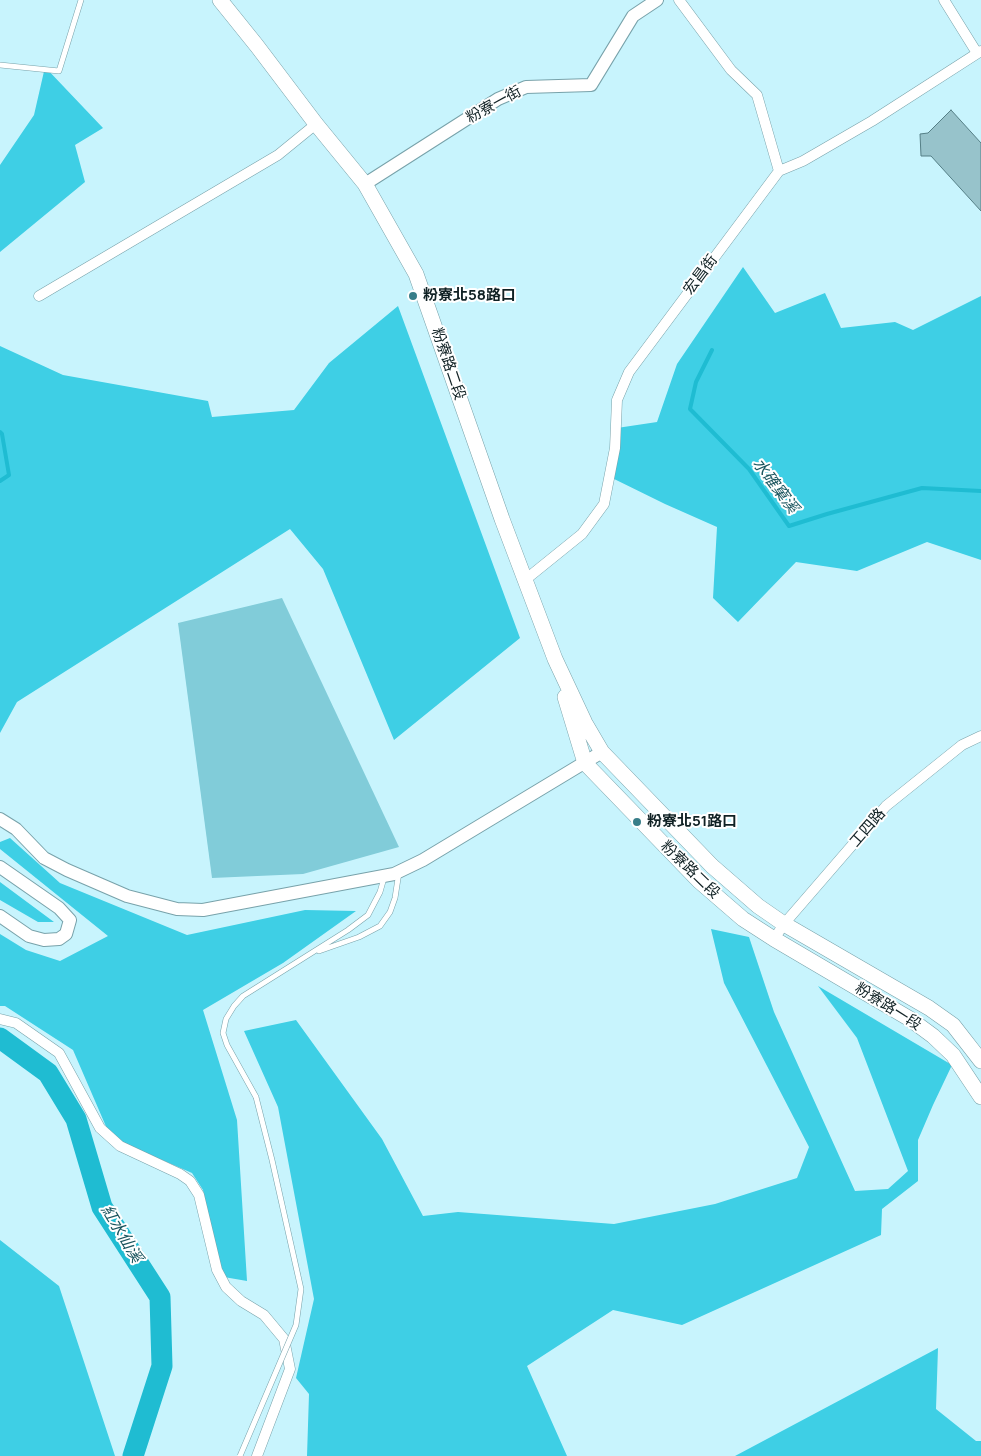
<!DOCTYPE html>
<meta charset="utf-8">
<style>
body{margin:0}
canvas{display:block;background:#c8f4fd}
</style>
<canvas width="981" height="1456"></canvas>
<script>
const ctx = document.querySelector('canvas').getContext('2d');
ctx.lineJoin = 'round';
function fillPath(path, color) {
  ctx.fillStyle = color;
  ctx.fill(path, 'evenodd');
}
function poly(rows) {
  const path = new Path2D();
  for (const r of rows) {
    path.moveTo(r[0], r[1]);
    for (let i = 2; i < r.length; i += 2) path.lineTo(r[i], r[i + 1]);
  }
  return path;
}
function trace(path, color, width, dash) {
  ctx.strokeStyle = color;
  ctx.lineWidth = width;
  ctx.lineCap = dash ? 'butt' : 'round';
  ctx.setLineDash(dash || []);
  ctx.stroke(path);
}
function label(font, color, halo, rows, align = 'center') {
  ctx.font = font + ' Manrope,"Noto Sans TC",sans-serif';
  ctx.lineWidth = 4;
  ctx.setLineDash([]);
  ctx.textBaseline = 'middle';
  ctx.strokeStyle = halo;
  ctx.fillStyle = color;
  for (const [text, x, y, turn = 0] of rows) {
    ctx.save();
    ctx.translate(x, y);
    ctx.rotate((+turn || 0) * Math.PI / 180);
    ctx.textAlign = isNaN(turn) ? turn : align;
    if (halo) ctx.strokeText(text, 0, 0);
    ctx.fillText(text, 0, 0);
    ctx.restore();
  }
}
fillPath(poly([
 [282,598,399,847,303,874,212,878,178,623]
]), '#81ccd9');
fillPath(poly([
 [45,67,103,128,75,145,85,182,0,252,0,165,34,115],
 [743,267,775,313,825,293,841,328,895,322,913,330,981,296,981,560,927,542,857,571,796,562,738,622,713,598,717,527,665,504,606,475,617,428,657,422,677,364],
 [398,306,520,638,394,740,323,569,290,529,17,702,0,733,0,346,63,375,208,401,212,417,294,410,329,363],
 [10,838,60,883,187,935,305,910,356,911,283,963,203,1010,237,1120,247,1281,218,1276,203,1190,192,1173,111,1138,73,1050,5,1006,0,1006,0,934,26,950,60,961,108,936,0,849,0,842],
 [0,882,54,922,38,922,0,900],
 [711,929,749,937,774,1012,855,1191,888,1189,908,1171,857,1038,818,986,952,1065,933,1105,918,1140,918,1181,882,1209,881,1235,682,1325,613,1310,527,1366,567,1456,307,1456,309,1394,296,1378,314,1299,278,1107,244,1031,296,1020,382,1139,423,1216,458,1212,614,1224,715,1204,797,1178,809,1147,724,983],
 [0,1240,59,1286,115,1456,0,1456],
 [938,1348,936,1409,976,1441,981,1441,981,1456,735,1456]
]), '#3ecfe5');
trace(poly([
 [712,350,696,382,690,409,749,469,789,526,827,514,922,488,981,491],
 [0,432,2,434,9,475,0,481]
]), '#1fbcd2', 4);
trace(poly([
 [0,1038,48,1073,76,1119,102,1207,160,1297,162,1366,133,1456]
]), '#1fbcd2', 21);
const building = poly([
 [951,110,981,143,981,211,931,156,921,156,920,134,928,133,951,110]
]);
fillPath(building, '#97c3cb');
trace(building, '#557f86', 1);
const service = poly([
 [0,65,59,71,81,0],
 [319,951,359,937,380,926,390,912,395,898,399,872],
 [256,1097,227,1045,223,1033,226,1019,234,1006,243,996,348,930,368,915,380,892,384,878]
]);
const minor = poly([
 [679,0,731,70,757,95,779,171],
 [944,0,977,53],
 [39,296,278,155,316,124],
 [525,580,582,534,604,504,615,448,617,400,629,372,779,171,803,161,872,121,981,51],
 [774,939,784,924,886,806,962,745,981,736],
 [0,1019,16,1023,59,1053,100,1128,120,1146,180,1174,190,1181,199,1195,217,1270,226,1287,241,1301,264,1315,284,1339,290,1369,257,1456]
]);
const tertiary = poly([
 [365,184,498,99,526,87,591,85,633,16,657,0],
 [0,819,16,829,44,858,67,870,127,896,177,909,203,910,394,874,423,860,602,752],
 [0,867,59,908,70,920,66,934,59,939,44,940,29,936,0,916]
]);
const secondary = poly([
 [220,0,257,46,316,124,365,184,416,274,502,519,555,659,585,723,602,752,712,866,758,906,784,924,929,1008,953,1025,981,1061],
 [565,697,585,763,699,881,743,919,774,939,910,1019,933,1036,953,1055,981,1097]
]);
trace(service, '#78a2aa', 6);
trace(minor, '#78a2aa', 11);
trace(tertiary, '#78a2aa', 14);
trace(secondary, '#78a2aa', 16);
trace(service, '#fff', 5);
trace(minor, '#fff', 10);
trace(tertiary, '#fff', 12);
trace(secondary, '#fff', 15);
const serviceBridge = poly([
 [240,1456,296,1325,301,1289,272,1160,256,1097]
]);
trace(serviceBridge, '#78a2aa', 6, []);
trace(serviceBridge, '#fff', 5);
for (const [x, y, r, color] of [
 [413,296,5,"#387e89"],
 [637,822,5,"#387e89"]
]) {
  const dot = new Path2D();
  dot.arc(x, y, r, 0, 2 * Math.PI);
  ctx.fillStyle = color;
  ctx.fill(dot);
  trace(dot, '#fff', 2);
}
label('15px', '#102124', '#fff', [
 ["粉寮一街",494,105,-29],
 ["宏昌街",701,275,-53],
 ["粉寮路二段",448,364,71],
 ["工四路",868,828,-49],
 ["粉寮路二段",690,870,44],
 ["粉寮路一段",888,1007,32]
]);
label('bold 15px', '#102124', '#fff', [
 ["粉寮北58路口",423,296],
 ["粉寮北51路口",647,822]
], 'left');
label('italic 16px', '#1c565f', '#fff', [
 ["水確窠溪",775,486,53],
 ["紅水仙溪",121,1234,59]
]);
</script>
